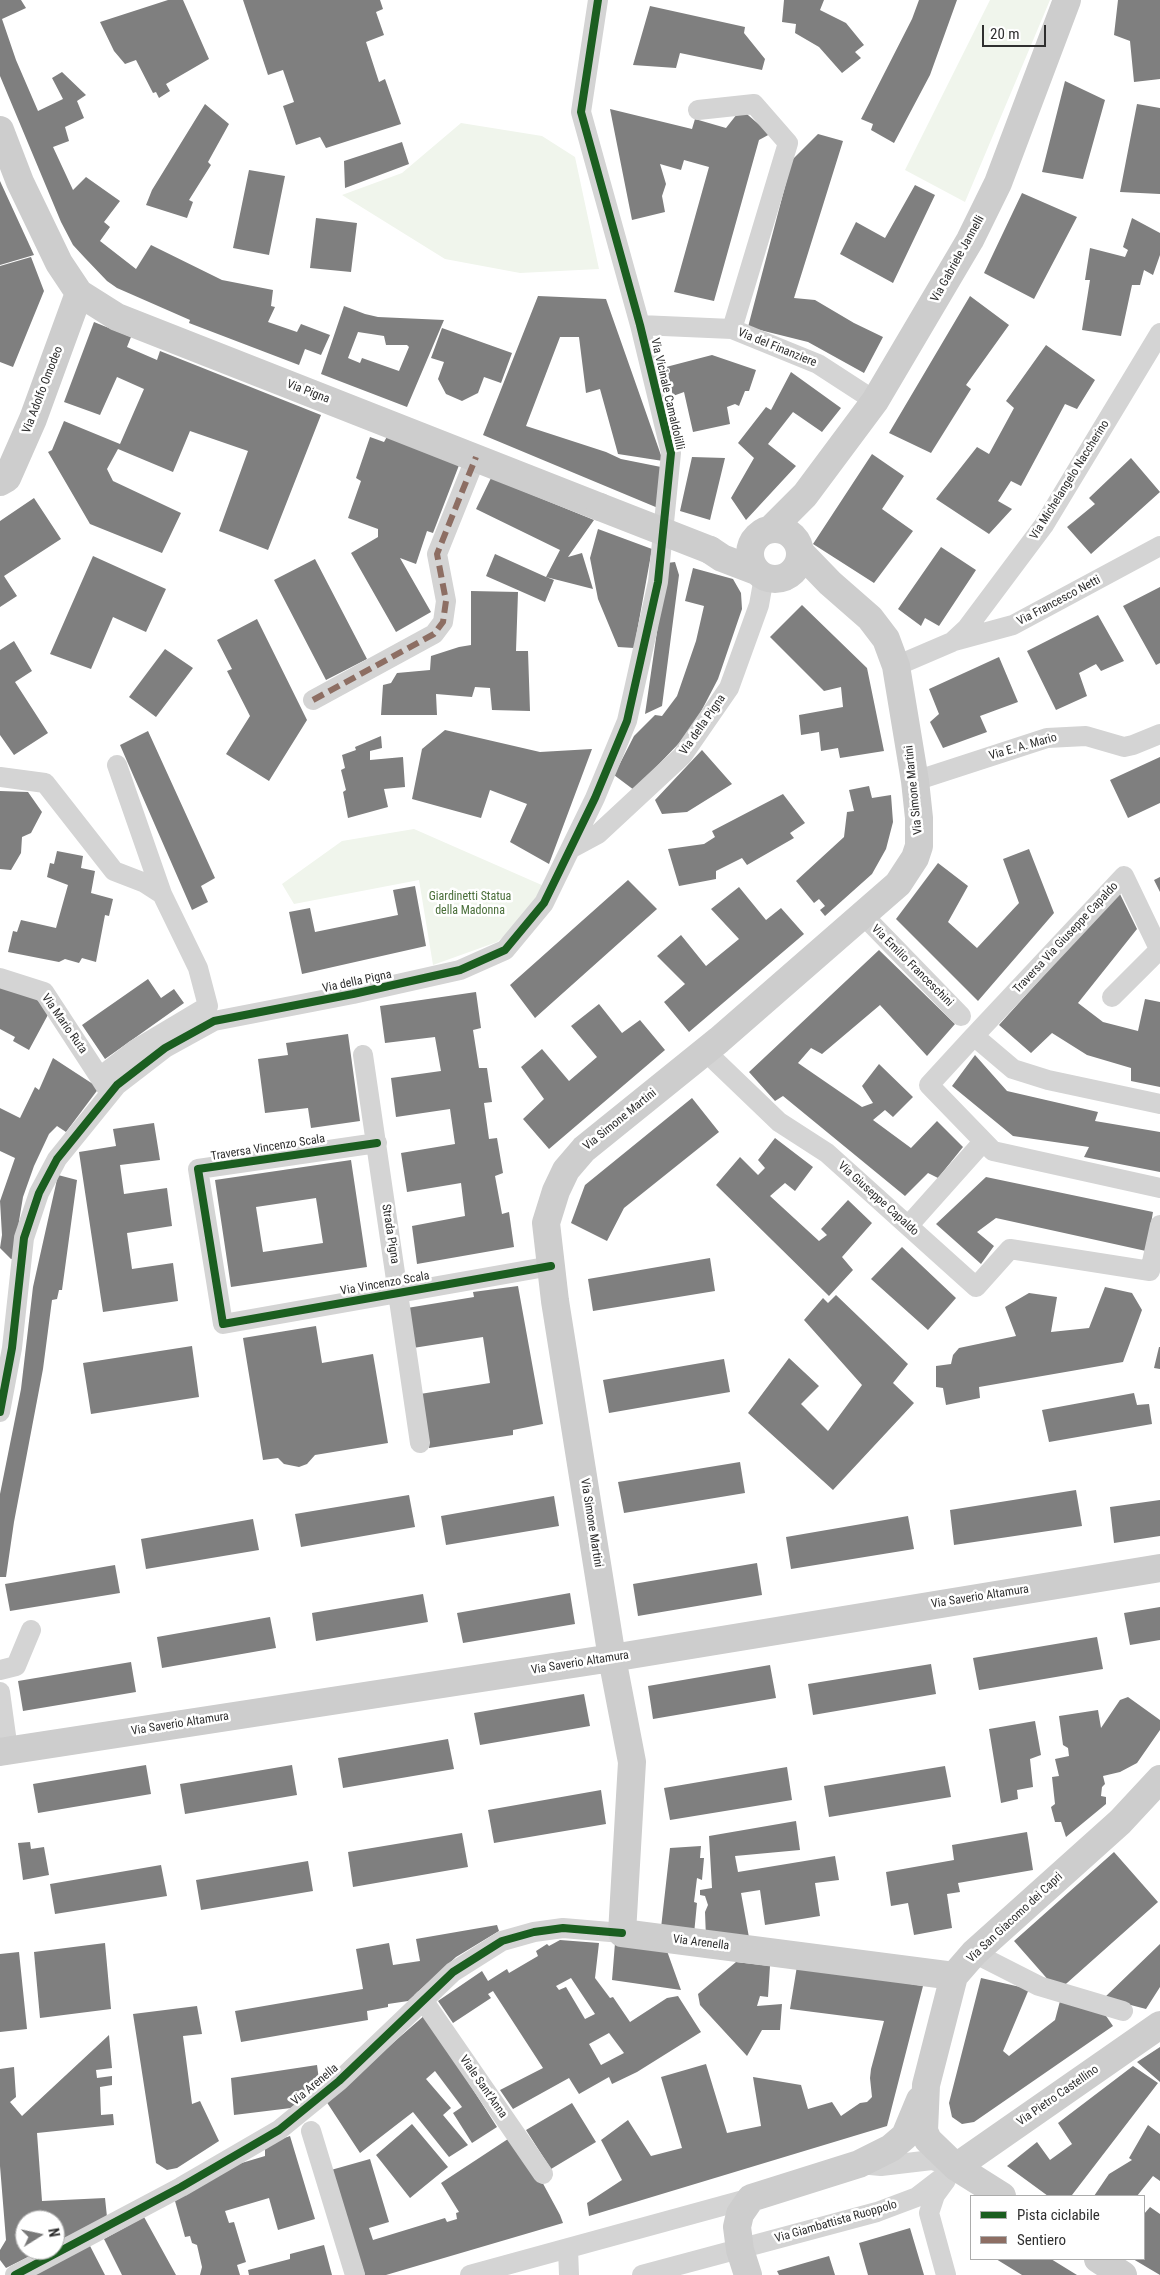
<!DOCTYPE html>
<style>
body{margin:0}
#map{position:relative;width:1160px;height:2275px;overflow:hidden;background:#fff;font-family:"Roboto Condensed",sans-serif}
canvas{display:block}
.legend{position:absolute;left:970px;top:2195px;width:175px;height:65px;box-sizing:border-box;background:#fff;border:1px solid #acacac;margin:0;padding:6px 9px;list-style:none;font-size:15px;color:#2f2f2f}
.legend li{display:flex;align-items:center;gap:10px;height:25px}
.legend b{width:25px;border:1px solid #acacac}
.north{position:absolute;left:15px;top:2210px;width:50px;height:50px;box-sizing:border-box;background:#fff;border:1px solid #acacac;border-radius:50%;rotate:80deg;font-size:14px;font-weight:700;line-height:20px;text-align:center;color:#2f2f2f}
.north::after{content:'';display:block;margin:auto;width:18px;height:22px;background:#787878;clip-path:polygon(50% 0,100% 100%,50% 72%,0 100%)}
.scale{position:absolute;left:982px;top:25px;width:64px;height:22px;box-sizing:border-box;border:2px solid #2f2f2f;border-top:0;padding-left:6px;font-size:15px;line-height:18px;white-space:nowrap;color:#2f2f2f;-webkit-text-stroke:4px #fff;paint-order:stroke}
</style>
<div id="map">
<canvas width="1160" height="2275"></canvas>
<ul class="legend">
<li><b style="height:6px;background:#1b5e20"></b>Pista ciclabile</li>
<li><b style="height:6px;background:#8d6e63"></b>Sentiero</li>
</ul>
<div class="north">N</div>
<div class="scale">20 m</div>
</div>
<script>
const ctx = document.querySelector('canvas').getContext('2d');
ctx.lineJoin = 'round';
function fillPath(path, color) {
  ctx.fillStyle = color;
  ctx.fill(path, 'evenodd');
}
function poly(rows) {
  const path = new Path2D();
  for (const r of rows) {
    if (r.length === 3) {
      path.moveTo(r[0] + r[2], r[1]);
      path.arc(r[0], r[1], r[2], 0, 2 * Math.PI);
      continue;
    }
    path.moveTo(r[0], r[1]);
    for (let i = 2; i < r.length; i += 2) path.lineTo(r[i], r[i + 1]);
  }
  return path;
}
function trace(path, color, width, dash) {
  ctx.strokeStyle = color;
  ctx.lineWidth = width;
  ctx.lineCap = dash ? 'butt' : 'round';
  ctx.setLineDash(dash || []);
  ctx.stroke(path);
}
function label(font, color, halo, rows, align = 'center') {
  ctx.font = font + ' "Roboto Condensed",sans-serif';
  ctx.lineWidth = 5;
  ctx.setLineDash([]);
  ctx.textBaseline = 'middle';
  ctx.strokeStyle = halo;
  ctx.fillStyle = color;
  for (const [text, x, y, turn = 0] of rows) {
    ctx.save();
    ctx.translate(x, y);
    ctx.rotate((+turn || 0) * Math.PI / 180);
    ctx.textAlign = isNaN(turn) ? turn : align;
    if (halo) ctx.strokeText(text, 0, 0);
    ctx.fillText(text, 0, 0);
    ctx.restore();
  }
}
fillPath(poly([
 [990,0,1050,0,965,202,905,170],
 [461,123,542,136,575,157,599,269,520,273,445,259,342,195,402,173],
 [414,829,544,886,535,902,510,931,497,942,433,965,419,880,294,904,282,884,342,841]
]), '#f0f5ec');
fillPath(poly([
 [0,0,21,0,26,8,2,19,16,60,38,111,63,99,52,78,62,72,86,95,77,101,84,118,65,127,69,141,53,147,73,190,86,177,120,201,104,222,110,227,100,241,136,269,151,245,222,280,273,290,271,306,275,307,268,322,297,332,301,324,330,335,321,355,305,349,299,365,189,323,190,320,117,288,107,281,85,258,73,245,61,222,0,76],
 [168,0,183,0,209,59,166,84,170,91,159,98,156,92,153,93,136,60,125,64,114,51,100,22],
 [243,0,380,0,383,9,376,12,384,35,366,42,379,82,385,79,401,124,326,148,320,137,296,145,283,106,294,102,283,70,268,75],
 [784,0,824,0,820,10,846,23,864,45,855,52,861,58,842,73,819,47,795,33,796,24,782,22],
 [919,0,957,0,930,75,894,143,871,130,873,124,861,119,912,19],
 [1118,0,1160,0,1160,79,1134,82,1130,41,1114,35],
 [650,6,745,27,744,33,765,59,762,70,680,53,676,68,633,65],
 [1065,81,1105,100,1083,179,1042,172],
 [205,104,229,124,208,162,211,165,189,200,193,202,187,218,146,205,152,190],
 [1137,104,1160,108,1160,194,1120,192],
 [610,109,692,129,695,119,726,128,741,109,770,134,759,140,714,301,674,292,709,167,684,160,681,170,660,164,666,184,662,196,665,212,632,220],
 [818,134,843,141,794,298,815,300,854,323,883,337,864,373,808,342,748,327,792,160],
 [402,142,409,164,345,188,344,161],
 [249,170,285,176,269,255,233,248],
 [0,181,34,255,0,265],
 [915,185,935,195,893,283,840,254,856,222,885,238],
 [1022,193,1077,217,1034,299,984,273],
 [316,218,357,223,351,272,310,268],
 [1132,218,1160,233,1160,255,1153,275,1144,270,1140,285,1132,285,1121,336,1082,330,1090,280,1085,280,1090,248,1125,257,1128,250,1123,247],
 [31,257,44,291,13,367,0,362,0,266],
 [538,296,606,299,663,461,618,454,600,389,586,393,579,337,560,337,526,426,606,452,621,459,661,467,658,508,483,435],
 [970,296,1009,325,966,385,971,389,931,453,889,433],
 [344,306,365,314,378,317,444,320,407,407,321,374],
 [358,332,384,336,386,345,407,345,409,347,399,371,362,358,360,363,348,358],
 [94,322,131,337,127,347,157,360,160,351,321,415,268,550,219,531,248,451,190,431,173,472,118,449,107,469,113,481,181,513,162,553,90,524,48,452,52,450,64,421,120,444,144,389,117,377,100,415,64,402],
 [442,328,512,353,501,383,484,377,478,393,462,401,446,394,438,379,444,362,431,358],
 [1046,345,1095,380,1077,409,1065,404,1021,486,1011,481,998,501,1012,509,989,534,936,499,977,447,989,454,1014,408,1006,401],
 [712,355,756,370,749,391,745,391,739,406,735,404,727,407,730,424,693,432,684,392,673,396,666,367],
 [791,372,841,408,822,432,793,412,768,444,796,466,746,520,731,498,754,458,738,443,766,407,771,410],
 [389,433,461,460,433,533,427,531,416,564,400,558,431,612,396,632,351,553,378,537,378,529,348,518,361,481,356,478,370,437,384,442],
 [872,454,904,476,882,509,913,531,874,583,813,544],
 [692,457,725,458,710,520,680,511],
 [1131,458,1160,492,1091,554,1067,527,1095,504,1089,498],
 [491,478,594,520,568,557,582,553,593,589,546,577,554,580,545,602,486,576,495,554,546,577,560,550,476,509],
 [34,498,61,539,4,576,17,596,0,607,0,521],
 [598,529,652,549,634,648,618,647,598,599,590,558],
 [941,547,976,570,939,626,925,618,921,626,898,609],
 [93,556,166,589,146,632,113,617,91,669,50,654],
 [315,559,367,659,326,680,274,580],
 [675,562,679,575,662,706,645,714,667,563],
 [693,568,733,579,741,593,742,609,718,679,694,725,685,737,634,790,614,775,634,736,655,715,662,716,677,696,696,641,704,606,685,601],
 [1160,587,1160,663,1156,665,1123,606],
 [471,591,518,592,516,651,528,651,530,711,492,710,490,688,475,687,472,697,436,694,437,715,381,715,383,685,391,683,397,673,430,670,431,656,459,647,471,645],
 [802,605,867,668,884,751,840,758,838,748,821,751,819,732,801,735,799,715,843,707,841,687,824,691,770,637],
 [1098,615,1124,661,1101,671,1096,664,1079,673,1087,696,1056,710,1027,651],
 [257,619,307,720,269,781,226,754,250,716,227,671,232,669,217,640],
 [14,641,32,671,15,682,48,733,14,755,0,735,0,650],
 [165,649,193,668,156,717,129,697],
 [999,657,1018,702,980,716,987,732,943,748,930,722,939,714,929,689],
 [445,730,540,752,592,749,549,864,510,842,527,804,490,790,481,818,412,799,422,749],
 [148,731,215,878,201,886,208,902,192,910,120,745],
 [381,736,382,748,370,751,370,760,403,757,405,787,384,789,388,807,348,818,343,792,346,790,341,770,345,768,342,755,356,750,355,747],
 [702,750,732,784,687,812,662,814,655,800],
 [1160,757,1160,803,1128,818,1110,780],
 [869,786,872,798,891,795,893,822,886,849,872,874,825,916,820,910,825,906,819,899,814,903,796,881,844,837,847,812,854,811,849,790],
 [0,791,28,792,42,812,31,833,22,837,21,853,11,870,0,869],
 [783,794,805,823,790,833,794,838,747,865,742,858,716,871,716,879,679,886,668,849,704,844,715,837,712,831],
 [1029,849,1054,913,978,1001,896,919,938,863,968,886,948,922,977,948,1019,903,1003,859],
 [57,851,83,856,81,868,95,871,91,893,113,899,109,916,105,915,96,962,82,958,79,963,65,959,59,962,8,952,13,931,17,932,21,920,56,928,68,885,47,877,50,863,54,864],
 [1160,877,1160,892,1154,880],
 [628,880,657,909,535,1018,510,985],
 [415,886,426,946,302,974,289,912,310,908,315,932,398,915,393,890],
 [739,887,766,920,781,908,804,934,689,1032,664,1002,685,984,657,956,681,935,706,966,739,939,711,909],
 [1119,892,1137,929,1078,1003,1103,1022,1138,1031,1145,999,1160,1002,1160,1087,1131,1081,1131,1068,1087,1055,1052,1033,1031,1053,999,1025],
 [879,950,955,1024,927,1056,880,1005,822,1054,811,1048,798,1063,862,1107,873,1103,862,1086,879,1064,913,1097,893,1117,885,1110,873,1120,911,1148,937,1121,963,1147,938,1178,928,1173,905,1196,783,1096,775,1101,749,1072],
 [148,979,161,998,174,989,184,1003,105,1059,82,1025],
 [0,981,29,993,50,1011,29,1050,13,1041,15,1037,0,1029],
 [476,992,481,1028,473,1030,479,1068,487,1068,492,1102,484,1103,489,1139,497,1138,503,1173,495,1176,502,1214,509,1212,514,1247,417,1264,412,1226,465,1216,461,1183,407,1192,401,1153,455,1144,450,1109,396,1117,391,1078,441,1071,435,1037,385,1043,380,1006],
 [599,1004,622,1033,640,1020,665,1050,549,1149,523,1119,544,1099,521,1067,542,1049,569,1081,597,1057,571,1026],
 [348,1034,360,1121,311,1128,308,1108,265,1113,258,1059,288,1055,286,1043],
 [975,1055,1007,1091,1098,1112,1095,1121,1160,1132,1160,1172,1084,1157,1089,1147,1013,1136,952,1086],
 [53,1058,99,1088,66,1132,57,1126,49,1134,34,1166,23,1197,19,1221,16,1258,11,1259,0,1248,2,1235,0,1201,15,1158,0,1151,0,1108,20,1118,35,1087,39,1090],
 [692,1098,719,1132,624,1208,607,1241,571,1223,585,1185],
 [154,1123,160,1160,120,1165,124,1194,167,1188,172,1226,127,1233,132,1269,173,1263,178,1301,103,1312,79,1152,116,1146,113,1129],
 [775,1138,813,1167,795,1191,785,1183,770,1196,819,1241,827,1235,821,1229,848,1200,872,1223,842,1257,853,1270,829,1296,716,1185,740,1157,758,1175,765,1168,758,1160],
 [351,1160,367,1267,231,1287,215,1180],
 [316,1198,323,1243,263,1252,256,1207],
 [58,1175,77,1180,62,1290,59,1290,57,1299,52,1300,43,1369,14,1522,6,1577,0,1577,0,1494,21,1389,33,1287],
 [986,1177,1153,1212,1146,1251,996,1218,977,1232,994,1246,981,1264,936,1224],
 [902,1247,956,1298,928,1330,871,1279],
 [710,1258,715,1291,593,1311,588,1279],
 [518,1286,543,1424,513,1430,513,1435,429,1448,420,1394,490,1383,483,1337,413,1348,407,1308,474,1297,473,1292],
 [1105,1287,1132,1293,1142,1310,1123,1362,979,1387,980,1398,946,1405,943,1388,936,1387,936,1366,951,1364,953,1355,959,1348,1016,1336,1005,1307,1029,1293,1057,1297,1051,1332,1089,1328],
 [836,1295,908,1364,893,1383,914,1403,833,1490,748,1413,789,1358,819,1386,801,1404,828,1431,862,1385,804,1320,823,1298,828,1303],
 [316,1326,322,1363,373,1354,388,1443,315,1455,307,1464,299,1467,284,1464,278,1458,263,1460,243,1338],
 [192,1346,199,1397,91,1414,83,1363],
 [1159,1347,1160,1347,1160,1369,1154,1368],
 [724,1359,730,1392,609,1413,603,1380],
 [1134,1393,1137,1405,1149,1404,1152,1424,1049,1442,1042,1410],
 [740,1462,745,1493,624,1513,618,1482],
 [1076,1490,1082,1526,954,1545,950,1510],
 [409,1495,415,1527,301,1547,295,1514],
 [554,1496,559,1526,446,1545,441,1516],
 [1160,1500,1160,1536,1114,1543,1110,1507],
 [908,1516,914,1549,791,1569,786,1537],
 [253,1519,259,1550,146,1569,141,1539],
 [757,1563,762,1595,638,1616,633,1584],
 [115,1565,120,1593,10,1611,5,1584],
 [570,1593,575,1624,463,1643,457,1613],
 [423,1594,428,1622,316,1641,312,1613],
 [1160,1607,1160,1640,1130,1645,1124,1613],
 [270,1617,276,1648,162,1668,157,1637],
 [1097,1637,1103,1669,979,1690,973,1658],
 [131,1662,136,1692,23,1711,18,1681],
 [931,1664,936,1694,813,1715,808,1684],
 [770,1665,776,1698,653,1719,648,1686],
 [584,1694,590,1726,480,1745,474,1713],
 [1128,1697,1160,1720,1160,1730,1137,1763,1120,1772,1103,1776,1105,1784,1102,1787,1101,1796,1106,1797,1106,1804,1066,1837,1061,1822,1055,1822,1051,1807,1055,1804,1052,1777,1059,1776,1055,1759,1069,1756,1068,1748,1063,1745,1059,1716,1098,1710,1101,1728,1120,1700],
 [1035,1721,1041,1755,1030,1759,1033,1787,1017,1790,1018,1799,1001,1803,989,1729],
 [448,1739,454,1769,343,1788,338,1758],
 [146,1765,151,1794,38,1813,33,1784],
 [292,1765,297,1795,185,1814,180,1784],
 [945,1766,951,1797,829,1817,824,1786],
 [787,1767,792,1800,670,1820,664,1788],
 [601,1790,606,1824,494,1843,488,1810],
 [796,1821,800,1850,735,1856,738,1872,835,1856,839,1880,815,1883,820,1916,765,1925,760,1890,741,1893,750,1943,706,1938,705,1912,708,1905,705,1896,700,1895,700,1890,712,1888,709,1836],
 [1027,1832,1033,1870,958,1883,960,1892,947,1894,952,1928,914,1935,908,1903,891,1906,886,1872,954,1860,952,1845],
 [462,1833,468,1867,353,1887,348,1852],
 [30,1842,31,1849,44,1847,49,1875,23,1880,18,1843],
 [701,1846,700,1858,704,1858,702,1880,697,1878,694,1902,697,1903,694,1934,661,1928,670,1848],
 [1114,1852,1158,1902,1058,1991,1014,1941],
 [308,1861,313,1891,201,1910,196,1880],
 [161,1865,167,1896,55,1914,50,1884],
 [497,1925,499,1931,456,1957,408,2001,388,2004,388,2007,367,2011,368,2020,241,2042,235,2011,363,1989,356,1949,389,1943,393,1965,420,1961,416,1939],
 [560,1940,599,1943,595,1978,610,1998,613,1997,630,2022,667,1998,678,1996,701,2032,637,2072,612,2084,609,2077,579,2094,569,2078,513,2109,500,2090,543,2068,493,1991,488,1994,491,1998,453,2023,438,2001,482,1971,488,1981,507,1969,509,1973,538,1956,536,1951,547,1944,549,1946],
 [571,1978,595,2014,585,2019,566,1987,559,1990,556,1986],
 [609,2033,624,2053,601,2065,589,2044],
 [105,1943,111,2009,40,2018,34,1952],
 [615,1943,667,1951,681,1990,612,1980],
 [1160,1944,1160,1987,1146,2009,1104,1998],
 [19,1952,27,2029,0,2032,0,1954],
 [736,1962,770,1966,768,1997,760,1996,757,2006,782,2004,780,2030,762,2030,747,2056,700,2005,698,1994],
 [797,1966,923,1986,887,2126,589,2216,587,2203,622,2180,601,2140,628,2120,651,2156,682,2148,661,2077,706,2064,727,2133,761,2126,753,2077,801,2085,808,2109,832,2102,841,2116,860,2103,867,2102,872,2097,870,2078,871,2069,884,2021,790,2009],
 [981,1978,1029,1989,1003,2051,1009,2056,1055,2020,1060,2001,1104,2013,1113,2026,974,2122,962,2124,952,2117,949,2103],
 [197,2006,202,2034,183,2036,192,2104,200,2101,219,2141,177,2168,167,2170,156,2163,133,2014],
 [425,2015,497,2127,472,2143,453,2113,462,2107,435,2071,426,2079,451,2108,443,2115,468,2145,449,2157,413,2112,360,2153,326,2101],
 [109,2035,112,2068,96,2070,97,2078,112,2076,112,2085,100,2087,101,2115,113,2114,114,2125,37,2133,42,2201,105,2198,107,2217,55,2243,55,2220,25,2220,25,2250,42,2250,6,2268,0,2260,0,2250,6,2240,0,2166,0,2069,14,2067,16,2097,10,2102,22,2116],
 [1160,2047,1160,2082,1137,2062],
 [317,2065,320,2087,291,2108,234,2115,231,2078],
 [1133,2066,1158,2083,1072,2195,1074,2196,1048,2196,1007,2166,1037,2142,1050,2160,1072,2144,1058,2123],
 [572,2103,596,2142,551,2169,526,2130],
 [412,2124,448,2167,410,2198,376,2155],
 [1148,2125,1160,2134,1160,2181,1153,2176,1137,2196,1094,2196,1109,2174,1132,2160,1129,2158],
 [290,2136,315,2219,278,2230,269,2198,225,2211,229,2223,234,2222,246,2262,237,2265,240,2275,200,2275,202,2267,197,2245,192,2243,190,2236,185,2237,175,2201,235,2165,265,2156,265,2145],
 [511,2137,540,2178,560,2215,563,2223,386,2275,365,2275,331,2170,370,2159,389,2222,369,2228,373,2240,445,2218,447,2222,457,2219,456,2213,459,2212,441,2183],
 [1150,2207,1160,2214,1160,2275,1133,2259,1144,2259,1144,2214],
 [144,2217,176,2275,122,2275,104,2239],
 [910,2228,924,2275,868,2275,859,2243],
 [89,2244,105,2275,30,2275],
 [324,2245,332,2275,249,2275,248,2270,290,2259,290,2254],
 [829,2256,835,2275,779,2275,777,2271],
 [996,2259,1051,2259,1077,2275,1022,2275]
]), '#7f7f7f');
trace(poly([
 [698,110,754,104,788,143,732,329],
 [640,325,732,329,818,364,875,401],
 [954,641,1013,625,1160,546],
 [896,666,952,642,967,628,1044,525,1160,333],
 [313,700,434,634,443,622,446,601,437,554,476,457],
 [0,777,45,783,114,871,145,883,162,894],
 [915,781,1047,738,1086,736,1124,747,1133,745,1160,734],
 [572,848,598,834,682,756,729,688,759,605,764,577],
 [863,915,961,1016],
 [0,978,44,992,106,1087],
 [1112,997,1159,950],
 [974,1036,1124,876,1160,951],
 [705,1051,779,1122,827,1153,976,1287,1010,1249,1150,1271,1160,1225],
 [363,1055,420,1443],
 [100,1077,136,1049,208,1006,198,968,162,894,117,765],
 [1160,1104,1048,1080,1013,1069,974,1036,929,1085,993,1151,1160,1188],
 [377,1143,198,1169,223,1324,551,1266],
 [908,1226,983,1142],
 [0,1412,12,1348,24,1238,39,1193,57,1159,117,1085,165,1048,214,1021,353,994,460,970,505,950,544,903,595,798,627,721,658,582,671,453,640,325,581,112,598,0],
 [0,1670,16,1666,31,1630],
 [0,1692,8,1750],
 [974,1953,1039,1986,1123,2011],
 [423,2000,543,2174],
 [311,2131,355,2275],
 [859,2164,881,2166,932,2160,954,2166],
 [568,2248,569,2275],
 [15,2275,181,2187,279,2130,339,2081,453,1972,502,1941,534,1932,563,1928,622,1933],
 [470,2275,751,2198],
 [642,2275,877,2212,917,2197,956,2167],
 [946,2275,929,2213,935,2195,946,2180]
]), '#d4d4d4', 20);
trace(poly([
 [0,130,20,182,59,263,79,293,117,317,600,507],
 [0,482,7,478,33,419,79,293],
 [775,554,25],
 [771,529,805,495,875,401,970,240,998,183,1067,0],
 [710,550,722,558,756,571],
 [800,552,830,583,870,618,886,639,896,666,915,781,919,818,919,846,915,858,898,884,719,1040,584,1149,566,1170,556,1191,546,1223,555,1301,612,1658,632,1762,622,1933,954,1976],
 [0,1752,612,1658,1160,1568],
 [956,2167,1160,2025],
 [1002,2196,956,2167,928,2140,924,2131,926,2085,954,1976,974,1953,1120,1822,1160,1779],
 [1098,2259,1123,2275],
 [748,2275,740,2250,737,2227,740,2214,751,2198,859,2164,891,2148,905,2136,920,2100]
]), '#cdcdcd', 28);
trace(poly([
 [600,507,710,550]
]), '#cdcdcd', 28);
trace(poly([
 [313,700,434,634,443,622,446,601,437,554,476,457]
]), '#8d6e63', 6, [12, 6]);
trace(poly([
 [377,1143,198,1169,223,1324,551,1266],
 [0,1412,12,1348,24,1238,39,1193,57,1159,117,1085,165,1048,214,1021,353,994,460,970,505,950,544,903,595,798,627,721,658,582,671,453,640,325,581,112,598,0],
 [15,2275,181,2187,279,2130,339,2081,453,1972,502,1941,534,1932,563,1928,622,1933]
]), '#1b5e20', 8);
label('12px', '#2f2f2f', '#fff', [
 ["Via Gabriele Jannelli",958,259,-61],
 ["Via del Finanziere",777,348,22],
 ["Via Adolfo Omodeo",43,390,-69],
 ["Via Pigna",308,392,21],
 ["Via Vicinale Camaldolilli",667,394,77],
 ["Via Michelangelo Naccherino",1070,480,-58],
 ["Via Francesco Netti",1059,601,-28],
 ["Via della Pigna",703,725,-55],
 ["Via E. A. Mario",1023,747,-16],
 ["Via Simone Martini",914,790,-96],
 ["Traversa Via Giuseppe Capaldo",1066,938,-47],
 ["Via Emilio Franceschini",912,966,45],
 ["Via della Pigna",357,982,-12],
 ["Via Mario Ruta",64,1024,55],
 ["Via Simone Martini",620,1120,-39],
 ["Traversa Vincenzo Scala",268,1148,-9],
 ["Via Giuseppe Capaldo",878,1199,42],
 ["Strada Pigna",390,1234,81],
 ["Via Vincenzo Scala",385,1284,-10],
 ["Via Simone Martini",591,1523,81],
 ["Via Saverio Altamura",980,1597,-9],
 ["Via Saverio Altamura",580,1663,-9],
 ["Via Saverio Altamura",180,1724,-9],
 ["Via San Giacomo dei Capri",1015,1918,-43],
 ["Via Arenella",701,1943,7],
 ["Via Arenella",315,2085,-40],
 ["Viale Sant'Anna",483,2087,55],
 ["Via Pietro Castellino",1058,2096,-35],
 ["Via Giambattista Ruoppolo",836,2222,-16]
]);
label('12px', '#496e39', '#fff', [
 ["Giardinetti Statua",470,897],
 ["della Madonna",470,911]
]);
</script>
